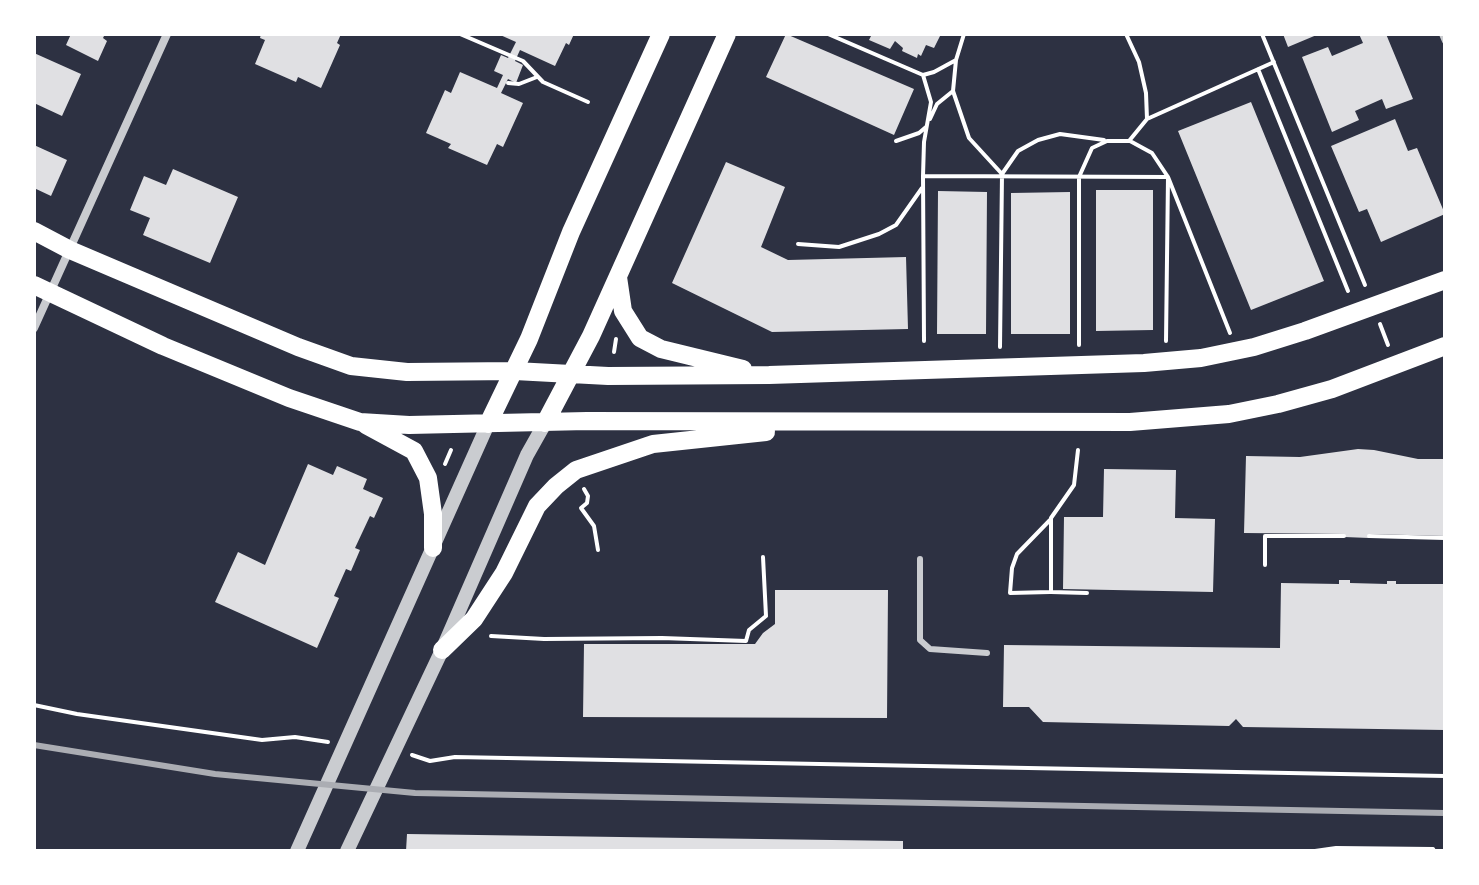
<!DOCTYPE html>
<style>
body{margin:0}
#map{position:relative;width:1479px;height:885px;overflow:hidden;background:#2d3142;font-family:"Work Sans",sans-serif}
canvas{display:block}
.frame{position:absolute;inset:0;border:36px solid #fff;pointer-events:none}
</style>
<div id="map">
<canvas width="1479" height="885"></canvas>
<div class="frame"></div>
</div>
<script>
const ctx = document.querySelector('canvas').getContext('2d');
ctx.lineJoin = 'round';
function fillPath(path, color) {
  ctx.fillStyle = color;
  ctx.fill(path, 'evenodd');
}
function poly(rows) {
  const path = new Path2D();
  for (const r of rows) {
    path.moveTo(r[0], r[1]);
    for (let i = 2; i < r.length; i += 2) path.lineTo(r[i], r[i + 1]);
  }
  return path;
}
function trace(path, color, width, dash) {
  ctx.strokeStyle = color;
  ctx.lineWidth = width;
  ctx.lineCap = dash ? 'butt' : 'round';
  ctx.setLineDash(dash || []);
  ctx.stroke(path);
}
fillPath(poly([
 [71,34,105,34,103,38,107,41,98,61,66,45],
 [261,34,341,34,337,43,340,45,321,88,298,77,296,82,255,64,265,40,260,38],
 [498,34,574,34,569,45,566,43,555,66,520,50,515,61,523,65,516,83,508,79,501,93,523,103,503,147,497,144,487,165,448,148,451,144,426,133,445,90,451,93,460,72,497,88,503,75,494,71,501,55,508,58,516,42],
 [786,34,914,89,894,135,766,77],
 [872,34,941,34,934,48,926,45,921,56,918,54,917,58,902,51,903,48,895,41,890,49,869,40],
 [1283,34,1319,34,1288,47],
 [1359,34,1386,34,1413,99,1386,109,1382,99,1355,111,1359,120,1332,132,1302,57,1328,47,1332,56,1363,43],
 [34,53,81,74,62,116,34,103],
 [1251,102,1324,281,1251,310,1178,131],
 [1395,119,1408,151,1417,148,1445,214,1381,242,1367,209,1359,212,1331,146],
 [34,145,67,160,51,196,34,188],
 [726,162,785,187,761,247,788,260,906,257,908,329,772,332,672,283],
 [173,169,238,197,210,263,143,235,150,218,130,210,144,176,166,185],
 [1096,190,1153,190,1153,330,1096,331],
 [938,191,987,192,986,334,937,334],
 [1070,192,1070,334,1011,334,1011,193],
 [1358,449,1374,450,1418,459,1445,459,1445,536,1369,534,1369,538,1344,537,1344,534,1244,533,1246,456,1300,457],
 [308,464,333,475,337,466,367,479,363,489,383,498,374,518,370,516,355,548,360,550,351,571,346,569,334,596,339,598,317,648,215,602,238,552,265,565],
 [1104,469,1176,470,1175,518,1215,519,1213,592,1063,589,1064,517,1103,517],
 [1339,580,1350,580,1350,583,1387,584,1387,581,1396,581,1396,584,1445,584,1445,730,1243,727,1236,719,1229,726,1043,722,1029,707,1003,707,1004,645,1280,648,1281,583,1339,584],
 [775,590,888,590,887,718,583,717,584,644,755,644,763,633,775,624],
 [407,834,903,841,903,851,406,851]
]), '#e0e0e3');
trace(poly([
 [460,34,523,61,543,82,588,102],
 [828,34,923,75],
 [1126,34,1139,62,1146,93,1147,119,1129,141],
 [1262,34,1365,285],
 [956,60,953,91,969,138,1002,174,1018,151,1038,140,1060,134,1104,140],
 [1258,69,1348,291],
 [508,83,519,84,537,77],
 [930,119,937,104,953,91],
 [1147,119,1274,62],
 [896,141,919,133,926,127],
 [923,176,1168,177,1166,341],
 [798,244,839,247,879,234,896,225,922,188],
 [1380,324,1388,345],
 [924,341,923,176,924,142,931,102,923,75,934,72,956,60,964,34],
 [1079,345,1079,177,1092,148,1107,141,1130,141,1152,153,1168,177,1230,333],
 [1000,347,1002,174],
 [614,352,616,339],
 [1078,450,1074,485,1051,518,1051,592,1087,593],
 [445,464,451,450],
 [584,489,588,496,587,503,581,508,594,526,598,550],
 [1050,520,1017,554,1012,568,1010,593,1050,592],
 [1369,536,1445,538],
 [1265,565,1265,536,1344,536],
 [491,636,544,639,662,638,746,641,749,630,766,616,763,557],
 [34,705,77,714,262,740,295,737,328,742],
 [412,755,430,761,455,757,1445,776],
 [1315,851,1336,848,1433,849,1434,851]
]), '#fff', 4);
trace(poly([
 [1442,34,1445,41],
 [920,559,920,640,930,649,987,653]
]), '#caccd0', 6);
trace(poly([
 [34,328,167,34]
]), '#caccd0', 8);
trace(poly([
 [297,851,488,424],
 [347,851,442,650,527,455,545,423]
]), '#caccd0', 14);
trace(poly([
 [34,231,70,250,298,347,351,366,407,372,515,371,608,376,769,375,1144,363,1201,358,1254,347,1305,331,1445,280],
 [618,277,623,311,640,338,661,349,743,369],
 [34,285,163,346,289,398,360,422,409,425,587,421,1130,422,1229,414,1278,404,1332,389,1445,346],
 [545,423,591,336,727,34],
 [488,424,529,339,571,232,661,34],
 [366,425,414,451,428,478,433,514,433,548],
 [442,650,474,619,504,573,537,506,556,486,576,470,653,444,766,432]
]), '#fff', 18);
trace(poly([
 [34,745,215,774,415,793,1445,813]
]), '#abadb3', 6);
</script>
